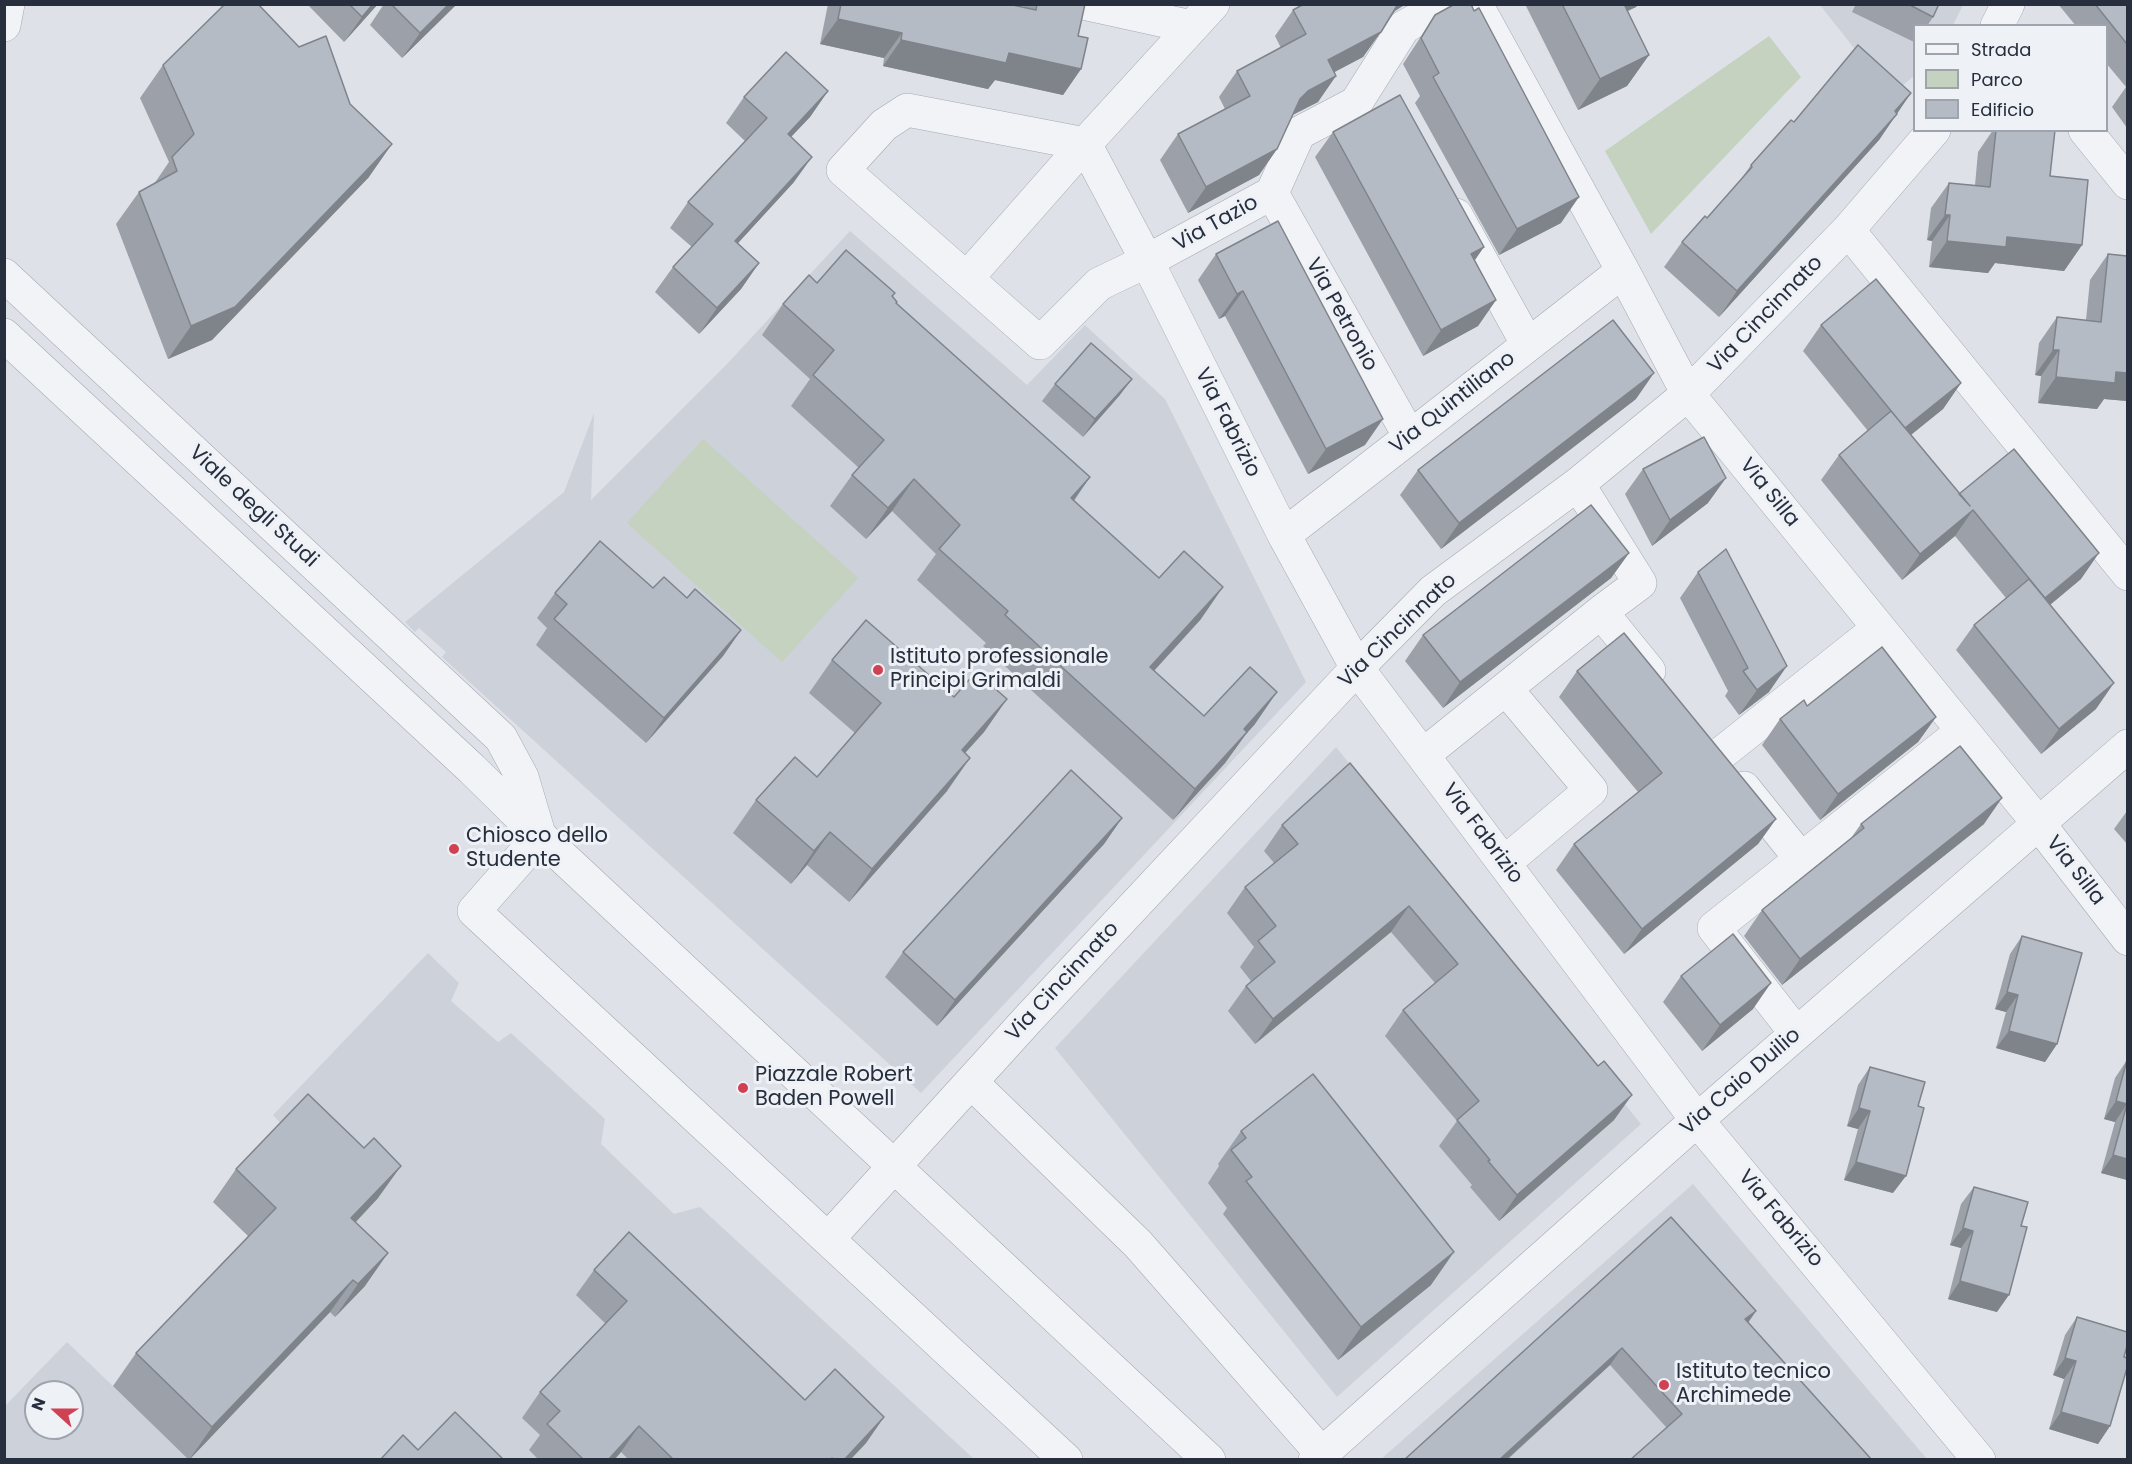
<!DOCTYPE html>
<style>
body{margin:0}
#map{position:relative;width:2132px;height:1464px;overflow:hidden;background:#dee2e8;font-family:Poppins,sans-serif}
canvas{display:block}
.frame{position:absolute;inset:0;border:6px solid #272f3f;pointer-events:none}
.legend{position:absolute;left:1913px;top:24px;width:195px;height:108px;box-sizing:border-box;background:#eef1f6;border:2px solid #9ea3ad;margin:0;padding:8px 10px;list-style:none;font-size:18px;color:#272f3f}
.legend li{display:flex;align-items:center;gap:12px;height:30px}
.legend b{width:30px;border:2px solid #9ea3ad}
.north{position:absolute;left:24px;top:1380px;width:60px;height:60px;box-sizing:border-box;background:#eef1f6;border:2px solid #9ea3ad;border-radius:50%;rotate:291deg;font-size:16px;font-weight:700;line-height:24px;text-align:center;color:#272f3f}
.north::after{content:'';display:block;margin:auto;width:21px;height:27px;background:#d04153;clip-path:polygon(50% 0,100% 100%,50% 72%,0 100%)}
</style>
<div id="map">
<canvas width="2132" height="1464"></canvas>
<div class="frame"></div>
<ul class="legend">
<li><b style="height:8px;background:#f1f3f6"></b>Strada</li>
<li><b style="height:16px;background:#c4d2bf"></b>Parco</li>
<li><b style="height:16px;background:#b5bbc5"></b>Edificio</li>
</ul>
<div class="north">N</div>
</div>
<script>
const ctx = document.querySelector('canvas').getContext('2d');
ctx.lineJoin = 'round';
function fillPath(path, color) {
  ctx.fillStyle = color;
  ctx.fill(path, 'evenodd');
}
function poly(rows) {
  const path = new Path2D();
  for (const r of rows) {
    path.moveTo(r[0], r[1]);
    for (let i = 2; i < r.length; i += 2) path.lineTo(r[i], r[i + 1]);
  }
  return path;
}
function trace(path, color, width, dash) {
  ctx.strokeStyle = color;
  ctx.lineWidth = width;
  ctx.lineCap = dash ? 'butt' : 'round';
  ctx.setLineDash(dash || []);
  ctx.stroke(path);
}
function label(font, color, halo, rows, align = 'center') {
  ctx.font = font + ' Poppins,sans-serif';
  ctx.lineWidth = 6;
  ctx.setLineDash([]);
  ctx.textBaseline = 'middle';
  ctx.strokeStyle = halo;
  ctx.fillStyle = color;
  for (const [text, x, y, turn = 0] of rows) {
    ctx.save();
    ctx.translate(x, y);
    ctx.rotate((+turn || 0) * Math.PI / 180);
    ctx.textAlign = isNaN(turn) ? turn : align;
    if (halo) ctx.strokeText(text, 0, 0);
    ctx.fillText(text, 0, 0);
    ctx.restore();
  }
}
fillPath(poly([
 [1820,5,1963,5,1953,25,1914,26,1914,76,1891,95],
 [850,231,1027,385,1085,325,1165,399,1306,682,921,1093,442,657,446,652,419,628,415,632,405,622,564,492,594,413,591,500,727,364],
 [1336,747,1641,1124,1337,1397,1055,1048],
 [428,953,459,983,451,1001,498,1042,511,1033,605,1119,601,1144,674,1214,700,1207,974,1459,5,1459,4,1407,67,1342,113,1386,253,1240,213,1202,284,1127,273,1115],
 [36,1392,72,1392,72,1428,36,1428],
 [1693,1184,1927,1459,1380,1460]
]), '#ccd1da');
fillPath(poly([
 [1769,36,1801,77,1651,234,1605,151],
 [703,439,858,578,782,662,627,523]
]), '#c4d2bf');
const minor = poly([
 [1087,4,1192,27],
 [1476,4,1623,271,1688,394,2039,824,2128,939],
 [4,25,8,4],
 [1997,26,2008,4],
 [2085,130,2128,183],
 [1085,144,1147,261,1284,535,1357,668,1697,1120,1979,1460],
 [1085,144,907,110,884,125,843,170,1040,343,1099,284,1147,261,1272,193,1299,133,1356,103,1404,27,1445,4],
 [1272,193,1410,437],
 [1456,215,1528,345],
 [1848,230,2128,574],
 [4,275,501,738,522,777,539,834],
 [967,278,1085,144,1213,4],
 [4,335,472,769,540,836,1209,1460],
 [1578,484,1640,583,1601,612,1649,671],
 [1284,535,1623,271],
 [1423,755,1601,612],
 [1718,756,1879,628],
 [1744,788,1801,859],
 [540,836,474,911,1066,1460],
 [1504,863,1591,790,1506,689],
 [1796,1033,1714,928,1963,731],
 [971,1082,1138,1244,1322,1454],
 [828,1239,1030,1017,1357,668,1433,591,1578,484,1688,394,1848,230,1934,130],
 [1315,1460,1697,1120,2128,746]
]);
trace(minor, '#a3a9b2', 34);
trace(minor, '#f1f3f6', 33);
fillPath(poly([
 [307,4,378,4,344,42],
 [384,4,457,4,402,58,370,25],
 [828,4,1008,4,1023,8,1024,4,1085,4,1078,36,1081,69,1063,95,995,80,988,89,883,66,884,58,820,44],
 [1525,4,1638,4,1636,7,1627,11,1649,55,1627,86,1578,110],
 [1856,4,1939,4,1933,17,1927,26,1914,26,1914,42,1852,12],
 [2058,4,2127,4,2127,128,2112,107,2126,87,2106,63,2106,26,2076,26],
 [1293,10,1395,11,1363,57,1334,72,1318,102,1293,115,1277,149,1259,175,1188,213,1160,160,1178,134,1225,109,1219,97,1237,71,1281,48,1275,36],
 [1435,15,1561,223,1499,255,1415,103,1420,96,1403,64],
 [163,65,369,177,212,340,168,359,116,224,139,192,154,184,169,162,140,98],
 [828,91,810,117,791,137,794,182,738,243,759,263,741,289,699,334,655,292,673,267,692,247,670,228,688,202,745,141,726,123,744,97],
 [1911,93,1879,140,1719,317,1664,267,1682,242,1707,218,1739,182,1751,165,1794,122],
 [1993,130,2055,130,2050,176,2082,245,2064,271,1995,263,1988,273,1929,267,1932,241,1927,240,1931,208,1949,183,1975,185,1978,152],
 [1333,132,1475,260,1496,300,1478,326,1423,356,1315,157],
 [1216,254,1365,445,1308,474,1225,316,1219,319,1198,280],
 [2108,254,2127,256,2127,401,2104,399,2097,409,2038,403,2041,376,2035,375,2039,343,2057,317,2086,320,2090,280],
 [817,283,895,293,892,297,896,303,1090,477,1074,501,1201,619,1154,671,1204,716,1255,724,1246,734,1225,763,1173,820,983,646,986,643,917,580,936,554,892,511,866,539,830,506,852,475,859,468,791,406,810,379,762,335,783,304],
 [1821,325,1961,383,1943,409,1911,435,1959,494,2081,579,2050,605,2096,709,2041,754,1956,650,1974,625,2006,598,1955,536,1902,580,1821,480,1839,455,1868,431,1803,351],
 [1132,379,1119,396,1083,437,1042,401,1055,384],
 [1636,399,1441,549,1400,495,1418,470],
 [1643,469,1708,503,1652,546,1625,494],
 [1629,553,1611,578,1443,708,1405,661,1423,635],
 [1698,572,1769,692,1739,715,1725,696,1728,691,1680,598],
 [653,588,687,598,741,630,723,656,646,743,536,645,547,628,537,618,555,593],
 [832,660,954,697,1007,699,984,732,965,753,947,791,849,902,807,865,791,884,733,833,756,800,817,777,855,733,809,693],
 [1577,671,1776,819,1758,844,1624,954,1556,870,1574,844,1638,792,1559,697],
 [1807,706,1936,717,1918,742,1820,820,1762,745,1780,719],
 [1350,763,1614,1120,1499,1221,1470,1187,1472,1185,1439,1146,1457,1121,1385,1036,1403,1010,1435,983,1391,932,1255,1044,1228,1011,1246,986,1251,981,1240,967,1254,947,1227,913,1245,887,1274,863,1264,851,1282,825],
 [2127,811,2127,844,2114,829],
 [1122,818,1104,844,937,1026,885,977,903,952],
 [1861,824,1984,824,1782,985,1744,936,1762,910,1851,838],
 [2022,936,2057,1044,2045,1062,1996,1048,2006,1012,1995,1009,2010,954],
 [1681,976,1753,1009,1702,1051,1663,1002],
 [2127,1060,2127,1180,2101,1173,2115,1122,2104,1119,2115,1078],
 [1870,1067,1893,1193,1844,1180,1858,1129,1847,1126,1858,1085],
 [1241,1131,1431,1285,1338,1360,1223,1214,1227,1208,1208,1183,1219,1166,1218,1164],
 [236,1169,378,1198,356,1222,365,1286,335,1317,330,1312,189,1460,113,1386,136,1353,248,1236,213,1202],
 [1974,1187,1997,1312,1948,1299,1961,1248,1950,1245,1961,1204],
 [1671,1217,1756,1311,1748,1323,1872,1460,1666,1427,1610,1365,1507,1460,1404,1460],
 [594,1270,805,1400,884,1417,866,1443,850,1460,629,1460,621,1452,614,1460,539,1460,529,1450,540,1435,522,1418,540,1392,606,1324,576,1295],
 [2077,1317,2110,1426,2098,1444,2049,1429,2064,1379,2053,1375,2065,1335]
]), '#9ca1a9');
fillPath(poly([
 [373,4,378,4,344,42,362,17],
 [449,4,457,4,402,58,420,33],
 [1397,4,1406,4,1395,11,1389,17],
 [1612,4,1638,4,1636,7,1597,26],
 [838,19,902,33,884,58,820,44],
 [1381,32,1363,57,1310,85,1328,60],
 [901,40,1009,53,1081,69,1063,95,995,80,988,89,883,66],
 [1649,55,1627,86,1578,110,1600,79],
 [1336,76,1318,102,1290,116,1300,99,1308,91],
 [828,91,810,117,770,159,788,134],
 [1911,93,1879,140,1719,317,1737,291],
 [392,144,369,177,212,340,168,359,191,326],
 [1277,149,1259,175,1188,213,1206,187],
 [812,157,794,182,717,266,735,241],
 [1579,197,1561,223,1499,255,1517,229],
 [1945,215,1950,215,1932,241,1927,240],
 [2007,237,2082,245,2064,271,1995,263,1988,273,1929,267,1947,241],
 [1484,247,1466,273,1471,254],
 [759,263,741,289,699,334,717,308],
 [1243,291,1225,316,1219,319,1237,294],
 [1496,300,1478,326,1423,356,1441,330],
 [2053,350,2059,350,2041,376,2035,375],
 [2116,372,2127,373,2127,401,2104,399,2097,409,2038,403,2056,377],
 [1654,373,1636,399,1441,549,1459,523],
 [1132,379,1119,396,1083,437,1095,419],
 [1961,383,1943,409,1887,454,1905,428],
 [1383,419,1365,445,1308,474,1326,449],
 [1090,477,1068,508,1071,498],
 [1726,478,1708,503,1652,546,1670,520],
 [914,479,892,511,866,539,888,508],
 [1973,510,1955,536,1902,580,1920,554],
 [1629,553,1611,578,1443,708,1460,682],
 [2099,553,2081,579,2027,624,2045,598],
 [1223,587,1201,619,1128,699,1150,667],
 [741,630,723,656,646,743,664,718],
 [1787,666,1769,692,1739,715,1757,690],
 [2114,683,2096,709,2041,754,2059,729],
 [1277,692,1255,724,1246,734,1225,763,1173,820,1195,789,1244,729],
 [1007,699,984,732,938,783,962,750],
 [1936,717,1918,742,1820,820,1838,794],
 [970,758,947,791,849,902,872,869],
 [2002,798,1984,824,1782,985,1800,959],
 [1122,818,1104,844,937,1026,955,1000],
 [1776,819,1758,844,1624,954,1642,929],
 [830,832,807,865,791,884,814,851],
 [1409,906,1391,932,1255,1044,1273,1019],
 [1771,983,1753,1009,1702,1051,1720,1025],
 [2007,992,2018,995,2006,1012,1995,1009],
 [2009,1031,2057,1044,2045,1062,1996,1048],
 [1632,1095,1614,1120,1499,1221,1517,1195],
 [2116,1101,2127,1104,2115,1122,2104,1119],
 [1859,1108,1870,1111,1858,1129,1847,1126],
 [2113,1155,2127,1159,2127,1180,2101,1173],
 [1856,1162,1906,1176,1893,1193,1844,1180],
 [401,1166,378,1198,328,1251,351,1218],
 [1963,1228,1973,1231,1961,1248,1950,1245],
 [1454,1252,1431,1285,1338,1360,1361,1327],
 [388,1253,365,1286,335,1317,358,1284],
 [353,1280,330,1312,189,1460,212,1427],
 [1960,1281,2009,1295,1997,1312,1948,1299],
 [1756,1311,1744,1328,1745,1319],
 [1622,1348,1610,1365,1506,1460,1499,1460],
 [2065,1358,2076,1361,2064,1379,2053,1375],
 [2061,1412,2110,1426,2098,1444,2049,1429],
 [884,1417,866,1443,850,1460,844,1460],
 [639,1426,621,1452,614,1460,608,1460]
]), '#7f838a');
const building = poly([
 [225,4,258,4,299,47,326,36,350,104,392,144,235,307,191,326,139,192,177,171,172,157,194,134,163,65,225,4],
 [349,4,373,4,362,17,349,4],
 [391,4,449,4,420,33,391,4],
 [841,4,1008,4,1036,10,1037,4,1085,4,1078,36,1088,38,1081,69,1009,53,1006,63,901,40,902,33,838,19,841,4],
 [1304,4,1398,4,1381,32,1328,60,1336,76,1308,91,1300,99,1277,149,1206,187,1178,134,1250,96,1237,71,1306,34,1293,10,1304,4],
 [1455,4,1471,4,1474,11,1479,8,1579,197,1517,229,1433,77,1439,73,1421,38,1435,15,1455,4],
 [1562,4,1624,4,1649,55,1600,79,1562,4],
 [1908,4,1939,4,1933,17,1908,4],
 [2095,4,2127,4,2127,44,2095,4],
 [1858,45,1911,93,1895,111,1897,114,1737,291,1682,242,1705,216,1707,218,1752,167,1751,165,1791,120,1794,122,1858,45],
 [786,52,828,91,788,134,812,157,735,241,759,263,717,308,673,267,713,224,688,202,767,118,744,97,786,52],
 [1400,95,1484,247,1471,254,1496,300,1441,330,1333,132,1400,95],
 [1996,130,2055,130,2050,176,2088,180,2082,245,2007,237,2006,247,1947,241,1950,215,1945,215,1949,183,1990,187,1996,130],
 [1278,221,1383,419,1326,449,1243,291,1237,294,1216,254,1278,221],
 [846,250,895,293,892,296,897,302,896,303,1090,477,1071,498,1159,578,1184,551,1223,587,1150,667,1204,716,1250,667,1277,692,1244,729,1247,732,1195,789,1005,615,1008,611,939,549,960,525,914,479,888,508,852,475,884,440,813,375,834,350,783,304,809,275,817,283,846,250],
 [2108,254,2127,256,2127,373,2116,372,2115,383,2056,377,2059,350,2053,350,2057,317,2101,322,2108,254],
 [1876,279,1961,383,1905,428,1821,325,1876,279],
 [1613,320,1654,373,1459,523,1418,470,1613,320],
 [1091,343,1132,379,1095,419,1055,384,1091,343],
 [1891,411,1970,506,1959,494,2014,449,2099,553,2045,598,1973,510,1920,554,1839,455,1891,411],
 [1704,437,1726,478,1670,520,1643,469,1704,437],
 [1591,505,1629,553,1460,682,1423,635,1591,505],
 [600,541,653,588,664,577,687,598,695,589,741,630,664,718,554,619,567,604,555,593,600,541],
 [1726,549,1787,666,1757,690,1743,671,1748,668,1698,572,1726,549],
 [2029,579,2114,683,2059,729,1974,625,2029,579],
 [866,620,954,697,976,672,1007,699,962,750,970,758,872,869,830,832,814,851,756,800,795,757,817,777,881,703,832,660,866,620],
 [1624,633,1776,819,1642,929,1574,844,1662,773,1577,671,1624,633],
 [1882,647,1936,717,1838,794,1780,719,1804,700,1807,706,1882,647],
 [1960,746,2002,798,1800,959,1762,910,1864,828,1861,824,1960,746],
 [1350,763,1598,1066,1604,1061,1632,1095,1517,1195,1488,1161,1490,1160,1457,1120,1479,1101,1403,1010,1458,964,1409,906,1273,1019,1246,986,1275,962,1258,941,1276,926,1245,887,1298,844,1282,825,1350,763],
 [1071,770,1122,818,955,1000,903,952,1071,770],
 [1733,934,1771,983,1720,1025,1681,976,1733,934],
 [2022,936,2082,953,2057,1044,2009,1031,2018,995,2007,992,2022,936],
 [2127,1060,2127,1104,2116,1101,2127,1060],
 [1870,1067,1925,1082,1918,1106,1924,1108,1906,1176,1856,1162,1870,1111,1859,1108,1870,1067],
 [1313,1074,1454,1252,1361,1327,1246,1181,1252,1177,1231,1150,1246,1138,1241,1131,1313,1074],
 [308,1094,364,1148,374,1138,401,1166,351,1218,388,1253,358,1284,353,1280,212,1427,136,1353,276,1208,236,1169,308,1094],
 [2127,1104,2127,1159,2113,1155,2127,1104],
 [1974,1187,2028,1202,2021,1226,2027,1227,2009,1295,1960,1281,1973,1231,1963,1228,1974,1187],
 [1671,1217,1756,1311,1745,1319,1872,1460,1630,1460,1682,1414,1622,1348,1499,1460,1404,1460,1671,1217],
 [629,1232,805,1400,835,1369,884,1417,844,1460,834,1460,832,1458,831,1460,674,1460,639,1426,608,1460,584,1460,547,1424,560,1411,540,1392,627,1301,594,1270,629,1232],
 [2077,1317,2127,1332,2127,1346,2124,1357,2127,1358,2127,1368,2110,1426,2061,1412,2076,1361,2065,1358,2077,1317],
 [455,1412,504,1460,380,1460,403,1435,418,1450,455,1412]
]);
fillPath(building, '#b5bbc5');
trace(building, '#7f838a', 1.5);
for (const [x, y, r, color] of [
 [878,670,6,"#d04153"],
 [454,849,6,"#d04153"],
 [743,1088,6,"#d04153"],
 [1664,1385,6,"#d04153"]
]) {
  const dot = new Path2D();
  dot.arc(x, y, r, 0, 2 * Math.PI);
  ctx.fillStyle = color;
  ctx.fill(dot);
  trace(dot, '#eef1f6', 2);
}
label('21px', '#272f3f', '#eef1f6', [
 ["Via Tazio",1216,224,-29],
 ["Via Petronio",1341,315,61],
 ["Via Cincinnato",1766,315,-46],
 ["Via Quintiliano",1453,403,-38],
 ["Via Fabrizio",1227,423,63],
 ["Via Silla",1769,493,51],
 ["Viale degli Studi",253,507,43],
 ["Via Cincinnato",1398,631,-44],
 ["Via Fabrizio",1482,834,53],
 ["Via Silla",2075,871,52],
 ["Via Cincinnato",1063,982,-47],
 ["Via Caio Duilio",1741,1082,-41],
 ["Via Fabrizio",1780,1219,50]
]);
label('21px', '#272f3f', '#eef1f6', [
 ["Istituto professionale",890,658],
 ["Principi Grimaldi",890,682],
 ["Chiosco dello",466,837],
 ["Studente",466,861],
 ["Piazzale Robert",755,1076],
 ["Baden Powell",755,1100],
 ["Istituto tecnico",1676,1373],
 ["Archimede",1676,1397]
], 'left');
</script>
